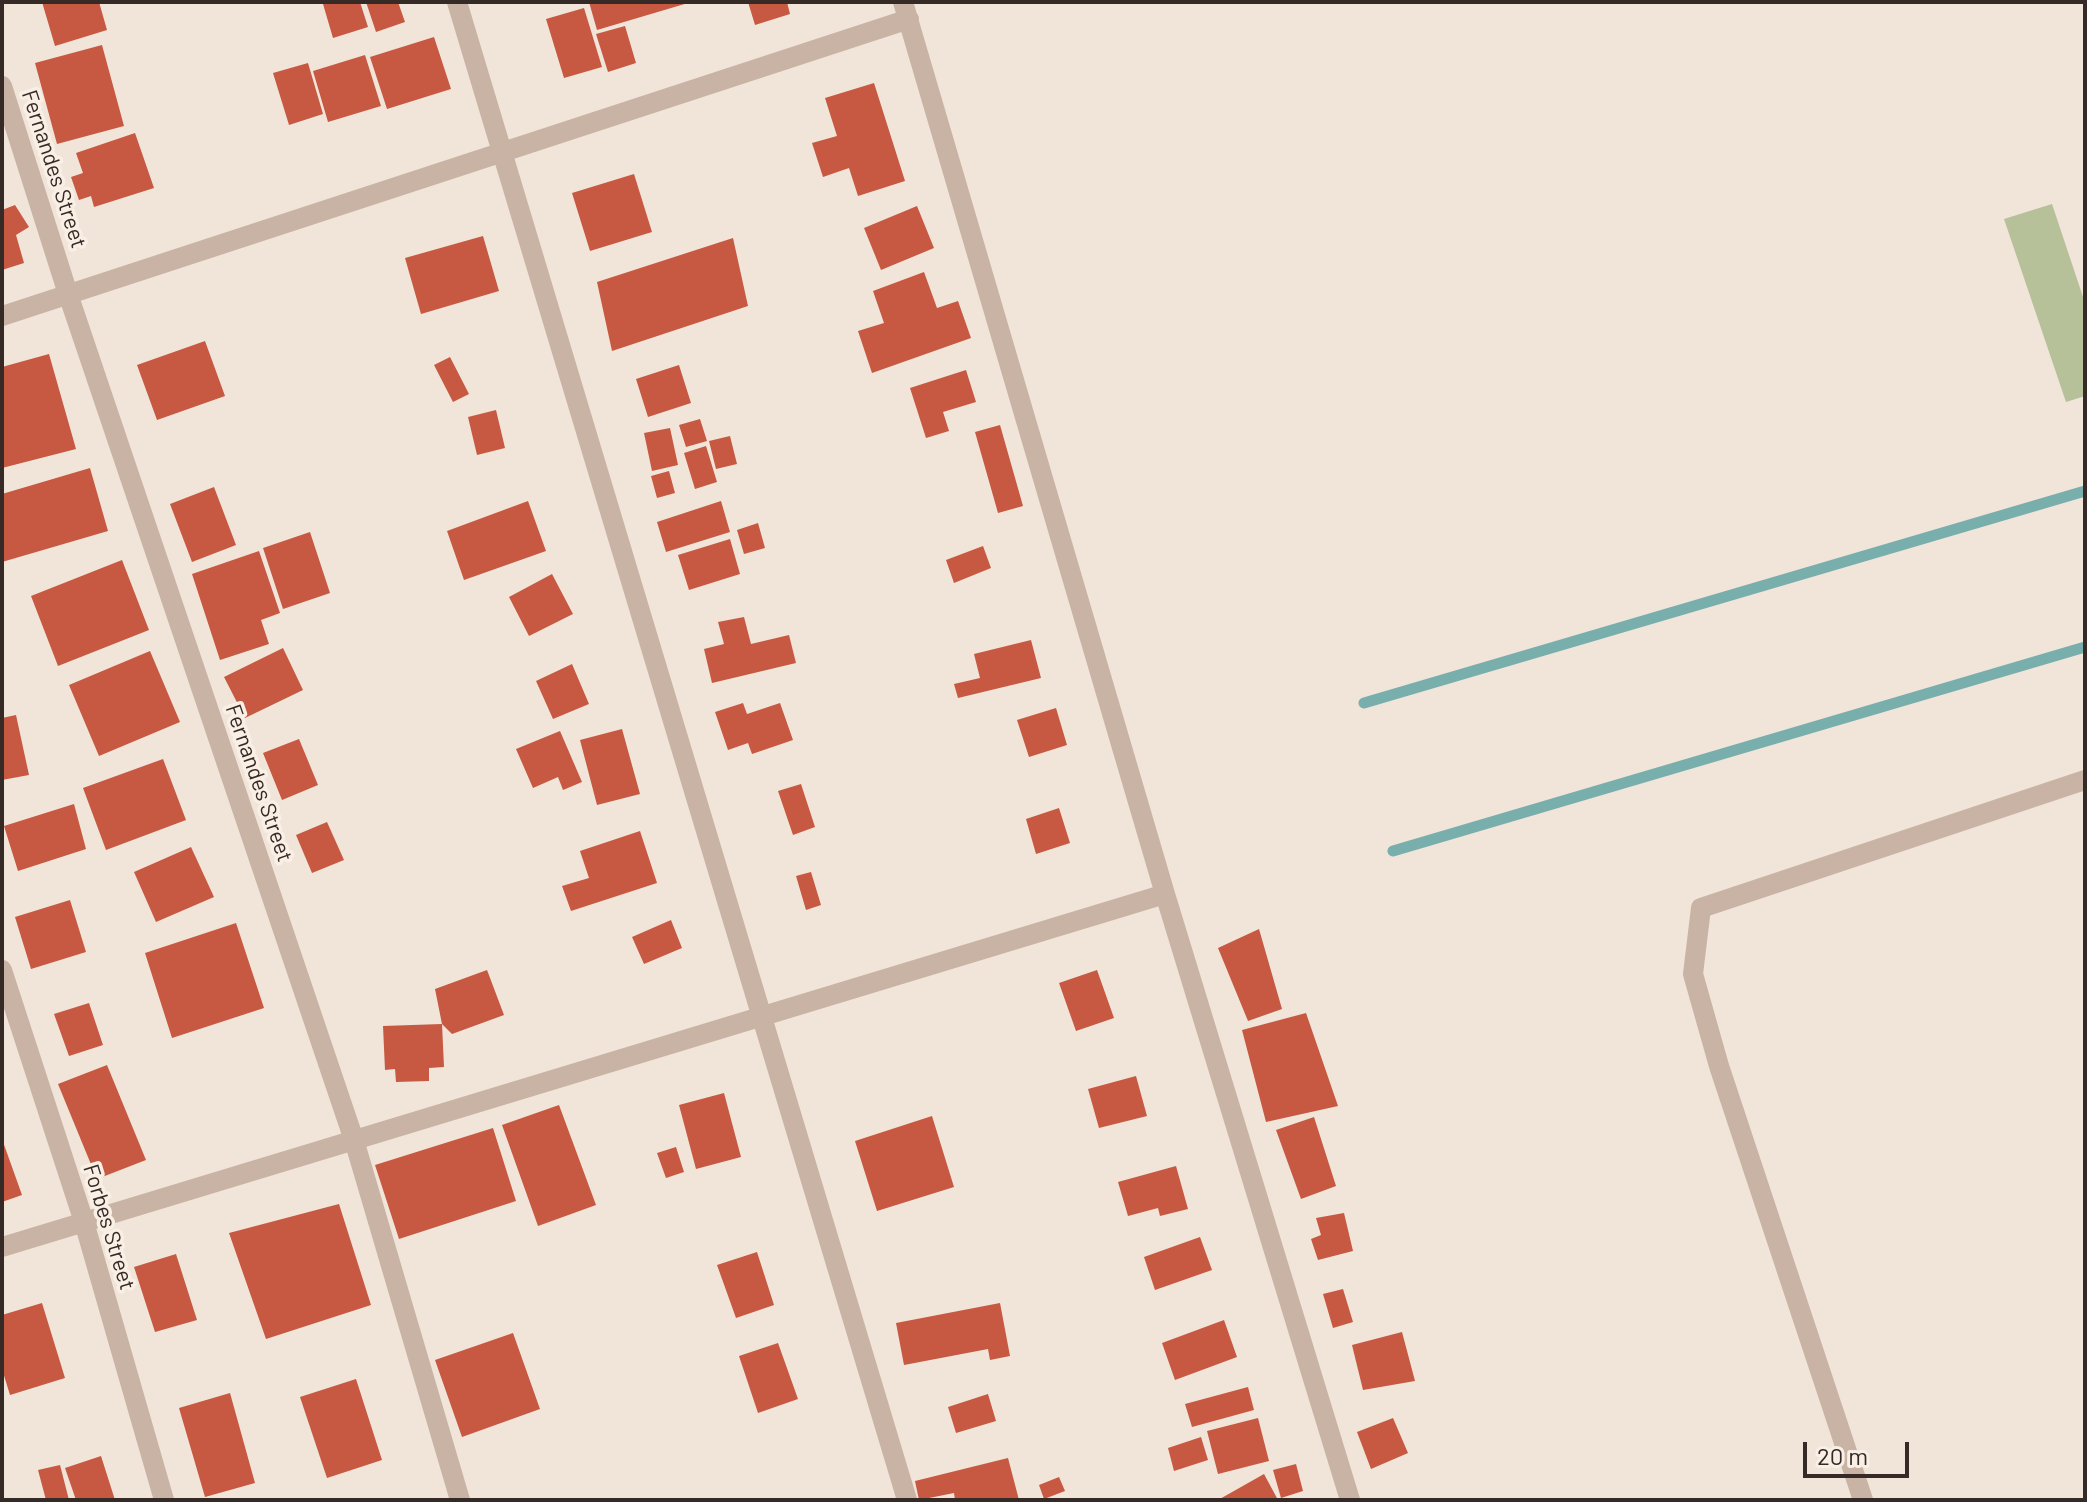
<!DOCTYPE html>
<style>
body{margin:0}
#map{position:relative;width:2087px;height:1502px;overflow:hidden;background:#f1e4d9;font-family:Barlow,sans-serif}
canvas{display:block}
.frame{position:absolute;inset:0;border:4px solid #352a26;pointer-events:none}
.scale{position:absolute;left:1803px;top:1442px;width:106px;height:36px;box-sizing:border-box;border:4px solid #352a26;border-top:0;padding-left:10px;font-size:24px;line-height:28px;white-space:nowrap;color:#352a26;-webkit-text-stroke:6px #f9efe5;paint-order:stroke}
</style>
<div id="map">
<canvas width="2087" height="1502"></canvas>
<div class="frame"></div>
<div class="scale">20 m</div>
</div>
<script>
const ctx = document.querySelector('canvas').getContext('2d');
ctx.lineJoin = 'round';
function fillPath(path, color) {
  ctx.fillStyle = color;
  ctx.fill(path, 'evenodd');
}
function poly(rows) {
  const path = new Path2D();
  for (const r of rows) {
    path.moveTo(r[0], r[1]);
    for (let i = 2; i < r.length; i += 2) path.lineTo(r[i], r[i + 1]);
  }
  return path;
}
function trace(path, color, width, dash) {
  ctx.strokeStyle = color;
  ctx.lineWidth = width;
  ctx.lineCap = dash ? 'butt' : 'round';
  ctx.setLineDash(dash || []);
  ctx.stroke(path);
}
function label(font, color, halo, rows, align = 'center') {
  ctx.font = font + ' Barlow,sans-serif';
  ctx.lineWidth = 7;
  ctx.setLineDash([]);
  ctx.textBaseline = 'middle';
  ctx.strokeStyle = halo;
  ctx.fillStyle = color;
  for (const [text, x, y, turn = 0] of rows) {
    ctx.save();
    ctx.translate(x, y);
    ctx.rotate((+turn || 0) * Math.PI / 180);
    ctx.textAlign = isNaN(turn) ? turn : align;
    if (halo) ctx.strokeText(text, 0, 0);
    ctx.fillText(text, 0, 0);
    ctx.restore();
  }
}
fillPath(poly([
 [2052,204,2085,303,2085,396,2066,402,2004,219]
]), '#b6c099');
trace(poly([
 [1364,703,2085,491],
 [1393,851,2085,647]
]), '#78afad', 11);
fillPath(poly([
 [42,2,99,2,107,30,55,46],
 [328,2,360,2,368,27,333,38,323,4],
 [366,2,398,2,405,22,376,32],
 [589,2,687,2,688,3,597,30],
 [748,2,787,2,790,14,755,25],
 [584,8,602,67,564,78,546,19],
 [625,26,636,63,608,72,596,34],
 [434,37,451,89,387,109,370,57],
 [102,45,124,126,57,144,35,63],
 [365,55,381,106,328,122,313,71],
 [308,63,323,114,289,125,273,73],
 [874,83,905,181,858,196,849,168,823,177,812,143,837,136,825,98],
 [135,133,154,188,94,207,91,196,79,200,71,177,83,173,76,153],
 [634,174,652,232,590,251,572,193],
 [15,205,29,227,16,235,24,263,2,270,2,210],
 [917,206,934,248,881,270,864,228],
 [483,236,499,291,421,314,405,258],
 [733,238,748,306,612,351,597,282],
 [924,272,937,308,958,301,971,338,872,373,858,331,884,323,873,291],
 [205,341,225,396,157,420,137,365],
 [49,354,76,449,2,468,2,367],
 [450,357,469,394,453,402,434,365],
 [679,365,691,403,648,417,636,379],
 [966,370,976,402,943,412,949,431,926,438,910,388],
 [496,410,505,448,477,455,468,417],
 [700,419,707,441,686,447,679,425],
 [1000,425,1023,506,998,513,975,432],
 [670,428,678,465,652,471,644,433],
 [730,436,737,464,716,469,709,441],
 [706,446,717,482,695,489,684,453],
 [90,468,108,531,2,562,2,494],
 [669,471,675,493,657,498,651,476],
 [214,487,236,545,192,562,170,504],
 [528,501,546,551,464,580,447,531],
 [721,501,730,532,666,552,657,522],
 [758,523,765,548,744,554,737,530],
 [310,532,330,593,283,609,263,548],
 [730,539,740,574,689,590,678,555],
 [983,546,991,568,954,583,946,560],
 [259,551,280,613,261,620,269,644,220,660,192,574],
 [122,560,149,630,58,666,31,596],
 [552,574,573,614,529,636,509,597],
 [744,617,751,644,789,635,796,663,712,683,704,649,724,644,718,622],
 [1031,640,1041,678,958,698,954,684,980,678,974,654],
 [283,648,303,690,245,718,224,677],
 [150,651,180,722,99,756,69,685],
 [572,664,589,704,553,719,536,681],
 [743,703,747,714,780,703,793,740,752,754,748,743,728,750,715,712],
 [1056,708,1067,745,1029,757,1017,720],
 [16,715,29,775,2,780,2,718],
 [622,729,640,794,597,805,580,740],
 [560,731,582,782,563,790,558,777,533,788,516,749],
 [299,739,318,785,282,800,263,753],
 [163,759,186,820,106,850,83,788],
 [801,784,815,827,793,835,778,791],
 [74,804,86,849,18,871,4,826],
 [1059,808,1070,843,1036,854,1026,819],
 [327,822,344,860,312,873,296,835],
 [640,831,657,883,571,911,562,886,589,878,580,851],
 [191,847,214,897,156,922,134,872],
 [811,872,821,905,806,910,796,876],
 [70,900,86,952,31,969,15,917],
 [671,920,682,948,644,964,632,937],
 [236,923,264,1008,172,1038,145,953],
 [1259,929,1282,1009,1248,1021,1218,948],
 [487,970,504,1015,452,1034,442,1024,435,989],
 [1097,970,1114,1018,1076,1031,1059,983],
 [89,1003,103,1045,69,1056,54,1014],
 [1306,1013,1338,1106,1266,1122,1242,1030],
 [442,1024,444,1067,429,1068,429,1081,396,1082,395,1069,385,1070,383,1026],
 [107,1065,146,1160,97,1179,58,1084],
 [1136,1076,1147,1116,1099,1128,1088,1089],
 [724,1093,741,1157,696,1169,679,1105],
 [559,1105,596,1205,538,1226,502,1125],
 [932,1116,954,1187,877,1211,855,1141],
 [1314,1117,1336,1186,1301,1199,1276,1130],
 [493,1128,516,1201,399,1239,375,1165],
 [2,1139,22,1195,2,1202],
 [676,1147,684,1172,666,1178,657,1153],
 [1176,1166,1188,1209,1160,1216,1158,1208,1128,1216,1118,1182],
 [339,1204,371,1305,266,1339,229,1233],
 [1344,1213,1353,1251,1318,1260,1311,1239,1321,1235,1316,1218],
 [1200,1237,1212,1270,1155,1290,1144,1257],
 [757,1252,774,1305,736,1318,717,1265],
 [176,1254,197,1320,155,1332,134,1267],
 [1343,1289,1353,1322,1333,1328,1323,1294],
 [42,1303,65,1378,10,1395,2,1369,2,1315],
 [1000,1303,1010,1356,990,1360,988,1349,904,1365,896,1323],
 [1224,1320,1237,1357,1175,1380,1162,1343],
 [1402,1332,1415,1381,1363,1390,1352,1345],
 [513,1333,540,1409,462,1437,435,1360],
 [778,1343,798,1399,758,1413,739,1356],
 [356,1379,382,1460,327,1478,300,1397],
 [1248,1387,1254,1410,1192,1427,1185,1404],
 [230,1393,255,1483,205,1497,179,1408],
 [988,1394,996,1421,956,1433,948,1407],
 [1258,1418,1269,1461,1218,1474,1207,1431],
 [1393,1418,1408,1453,1371,1469,1357,1432],
 [1201,1437,1208,1460,1174,1471,1168,1448],
 [101,1456,115,1500,76,1500,65,1468],
 [1008,1458,1019,1500,955,1500,954,1493,919,1500,915,1481],
 [1296,1464,1303,1491,1281,1498,1273,1470],
 [60,1465,69,1500,46,1500,38,1470],
 [1264,1474,1278,1500,1218,1500],
 [1059,1477,1065,1491,1044,1499,1039,1485]
]), '#c75841');
trace(poly([
 [457,2,907,1500],
 [903,2,1165,894,1350,1500],
 [2,86,68,294,354,1140,460,1500],
 [2,316,909,19],
 [2,970,84,1222,164,1500],
 [2,1247,1165,894],
 [1863,1500,1719,1066,1693,974,1701,908,2085,780]
]), '#c9b3a5', 20);
label('22px', '#352a26', '#f9efe5', [
 ["Fernandes Street",54,169,72],
 ["Fernandes Street",259,783,71],
 ["Forbes Street",109,1227,73]
]);
</script>
